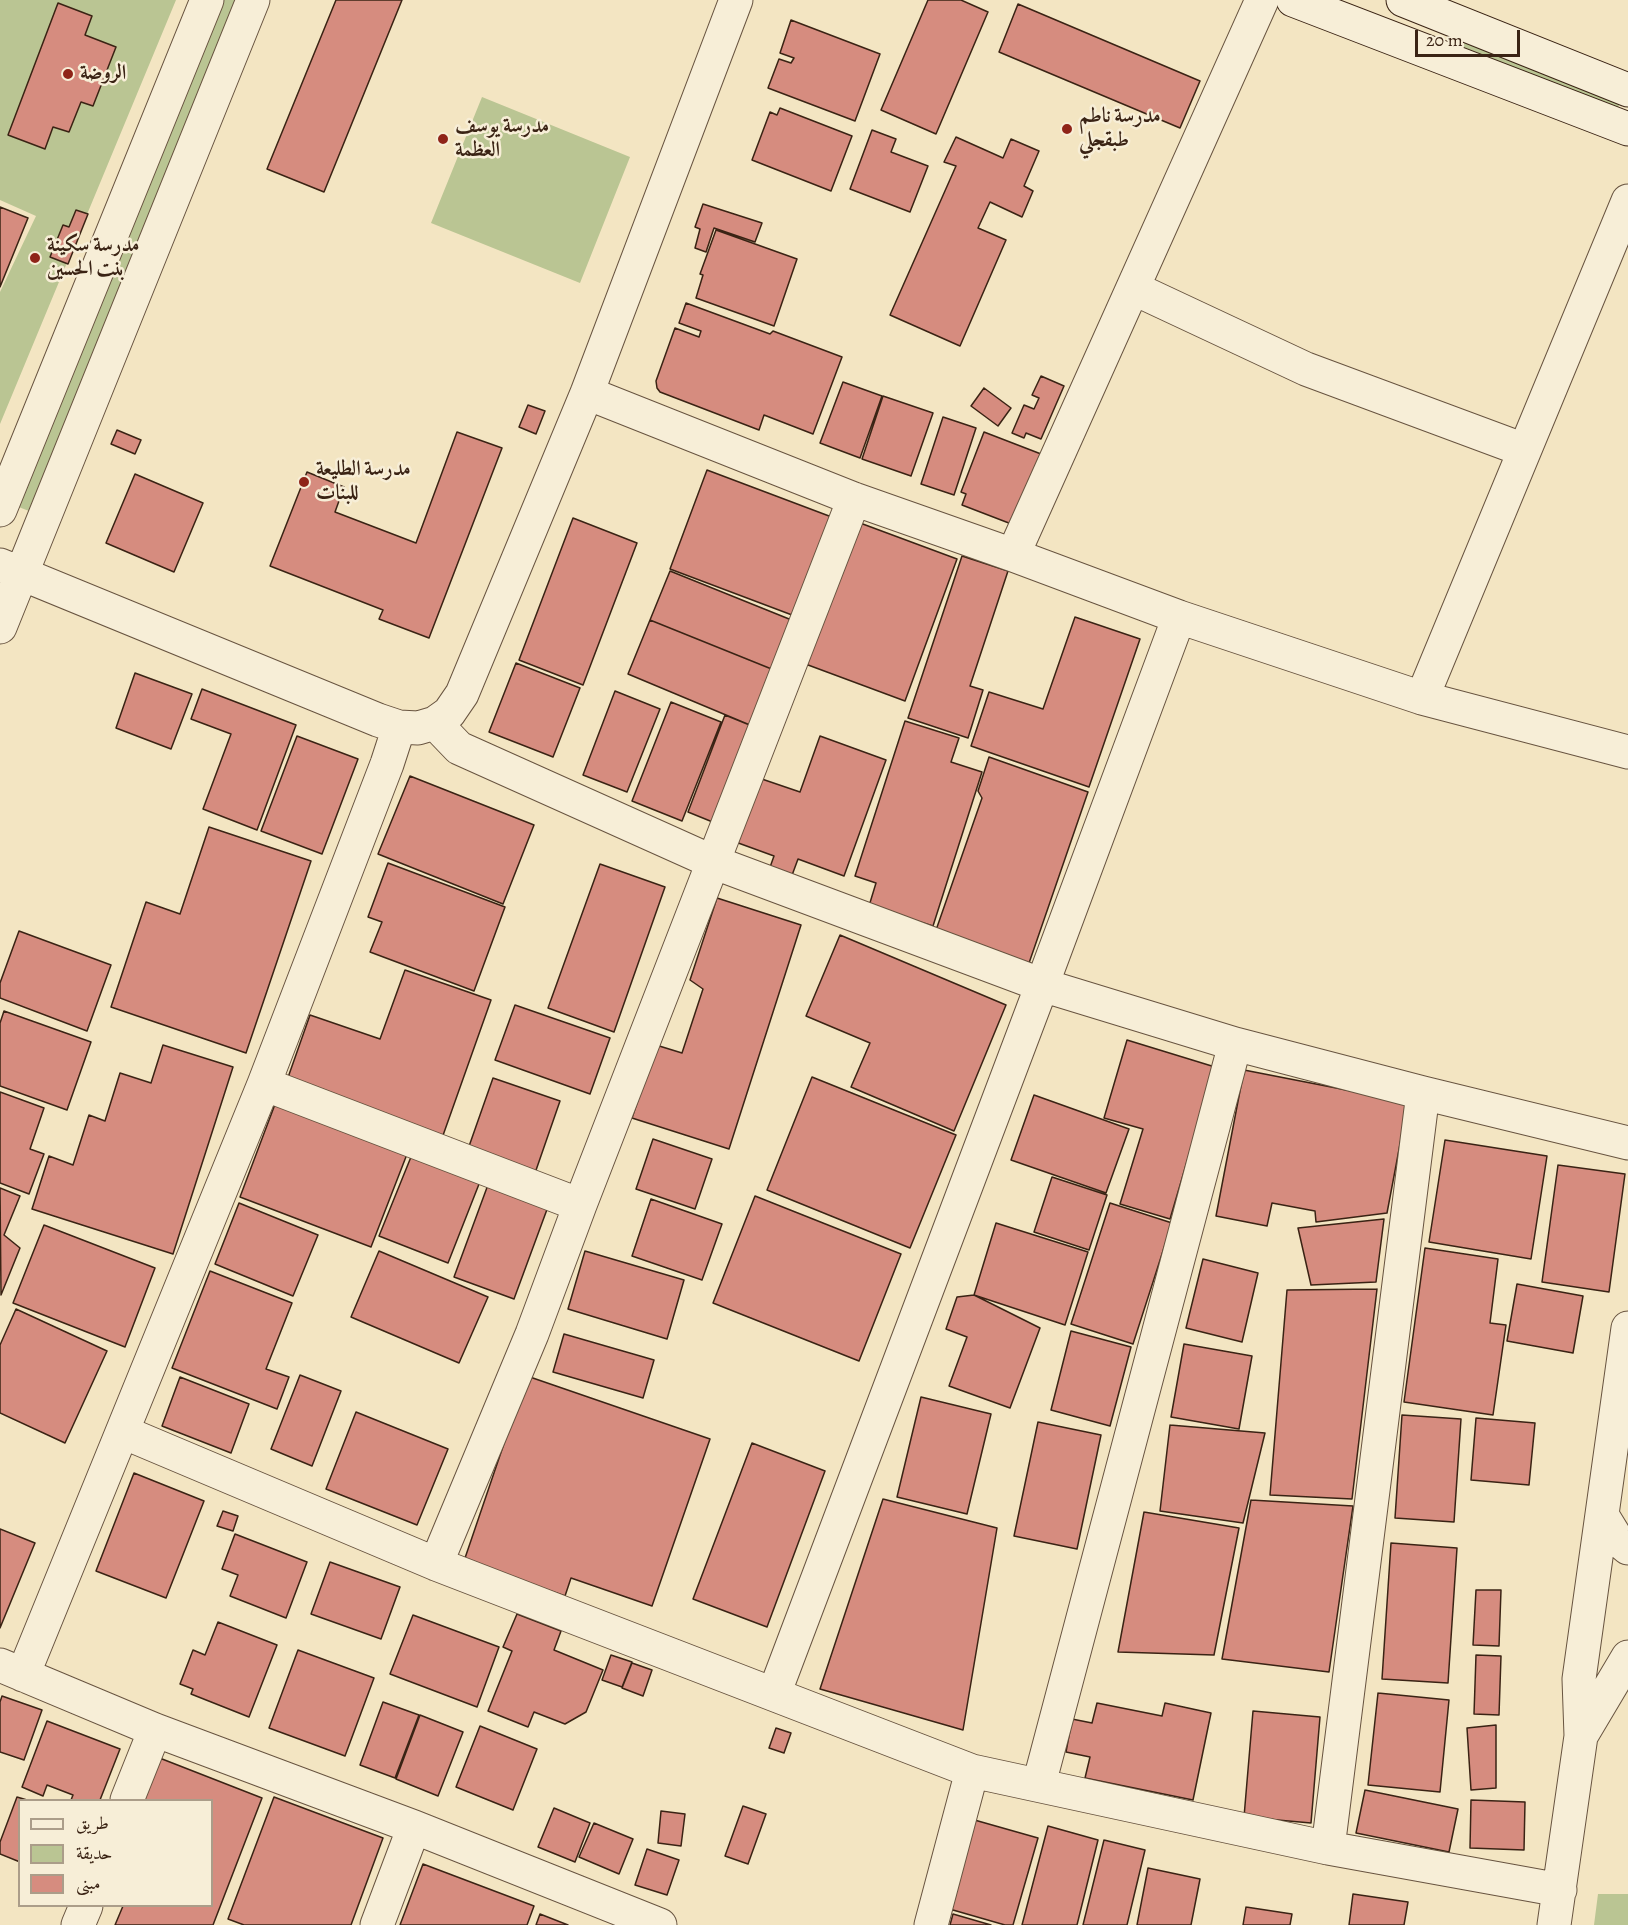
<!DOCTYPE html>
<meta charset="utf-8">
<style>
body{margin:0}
#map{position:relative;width:1628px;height:1925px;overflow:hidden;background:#f3e5c2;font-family:Alegreya,Amiri,serif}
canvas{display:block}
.legend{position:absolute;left:18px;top:1799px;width:195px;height:108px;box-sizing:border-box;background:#f7eed7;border:2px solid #ab9d89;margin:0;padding:8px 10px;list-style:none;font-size:18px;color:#3a2314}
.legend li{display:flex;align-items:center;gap:12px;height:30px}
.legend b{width:30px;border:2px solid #ab9d89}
.scale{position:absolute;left:1415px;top:30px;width:105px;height:27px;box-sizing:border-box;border:3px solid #3a2314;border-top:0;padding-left:8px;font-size:18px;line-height:21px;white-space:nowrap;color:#3a2314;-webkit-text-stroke:4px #f7eed7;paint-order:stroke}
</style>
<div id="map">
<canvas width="1628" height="1925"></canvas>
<ul class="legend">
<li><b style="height:8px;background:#f7eed7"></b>طريق</li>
<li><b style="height:16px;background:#bac593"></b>حديقة</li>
<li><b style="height:16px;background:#d68c7f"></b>مبنى</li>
</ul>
<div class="scale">20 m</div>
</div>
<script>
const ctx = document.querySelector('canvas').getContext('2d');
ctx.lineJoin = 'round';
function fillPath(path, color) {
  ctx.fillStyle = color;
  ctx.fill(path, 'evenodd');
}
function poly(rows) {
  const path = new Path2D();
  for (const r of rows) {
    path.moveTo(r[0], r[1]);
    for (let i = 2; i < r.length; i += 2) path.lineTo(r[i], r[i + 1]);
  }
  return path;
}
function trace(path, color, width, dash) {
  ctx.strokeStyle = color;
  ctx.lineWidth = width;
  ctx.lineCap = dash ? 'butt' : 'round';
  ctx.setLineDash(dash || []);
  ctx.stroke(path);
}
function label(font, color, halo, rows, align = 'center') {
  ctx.font = font + ' Alegreya,Amiri,serif';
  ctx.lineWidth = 5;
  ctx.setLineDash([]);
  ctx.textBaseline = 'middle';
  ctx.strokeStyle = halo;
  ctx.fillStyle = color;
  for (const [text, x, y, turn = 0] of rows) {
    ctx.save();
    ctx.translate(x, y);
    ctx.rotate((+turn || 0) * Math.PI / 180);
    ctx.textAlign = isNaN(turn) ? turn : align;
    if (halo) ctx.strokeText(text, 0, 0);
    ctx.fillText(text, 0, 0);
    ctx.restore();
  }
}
fillPath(poly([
 [0,0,176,0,0,424,0,292,36,216,0,200],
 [223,0,237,0,29,511,16,506],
 [1466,39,1621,99,1618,108,1463,47],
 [482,97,630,157,580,283,431,223],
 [1598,1894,1628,1894,1628,1925,1594,1925]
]), '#bac593');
const building = poly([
 [336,0,402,0,324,192,267,169,336,0],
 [928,0,961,0,988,12,936,134,881,110,928,0],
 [58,3,92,16,85,35,116,47,93,106,81,102,69,132,53,127,45,149,8,135,58,3],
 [1018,4,1200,81,1180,128,999,52,1018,4],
 [791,20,880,54,855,121,768,88,779,59,791,63,794,58,780,53,791,20],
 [780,108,852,136,831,191,752,160,770,112,777,115,780,108],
 [872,130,896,139,891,152,928,166,910,212,850,189,872,130],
 [956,137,1003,158,1011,139,1039,151,1024,186,1033,191,1022,217,990,202,978,228,1006,240,960,346,890,315,956,166,944,162,956,137],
 [703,204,762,223,755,242,714,228,706,252,695,248,700,229,695,227,703,204],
 [0,207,28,218,0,287,0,207],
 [76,210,88,214,68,264,50,257,63,225,69,227,76,210],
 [716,230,797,259,774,326,696,298,703,275,700,274,716,230],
 [686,303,770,334,773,331,842,357,813,434,764,415,759,430,660,392,657,388,656,381,675,328,699,337,701,331,679,323,686,303],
 [1041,376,1064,386,1041,439,1026,433,1024,438,1012,433,1024,405,1034,409,1039,398,1032,395,1041,376],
 [843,382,882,396,860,458,820,443,843,382],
 [984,388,1011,408,998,426,971,406,984,388],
 [883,396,933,413,911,476,862,459,883,396],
 [528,405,545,411,536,434,519,427,528,405],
 [943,417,976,428,954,495,921,484,943,417],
 [117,430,141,440,135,454,111,444,117,430],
 [457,432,502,448,429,638,379,619,383,610,270,566,307,472,344,487,335,512,416,543,457,432],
 [984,432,1041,454,1014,525,962,505,966,494,961,492,984,432],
 [707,470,837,519,800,618,670,569,707,470],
 [135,474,203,503,174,572,106,543,135,474],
 [573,518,637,543,583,685,519,660,573,518],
 [852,520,957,559,905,701,800,662,852,520],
 [962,556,1008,571,970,686,983,690,968,738,908,718,962,556],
 [670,571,799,623,779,672,650,620,670,571],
 [1075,617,1140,639,1089,787,971,746,989,692,1043,709,1075,617],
 [650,620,779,672,757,728,628,674,650,620],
 [516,663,580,688,553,757,489,732,516,663],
 [135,673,192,694,171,749,116,728,135,673],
 [202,689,296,725,257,830,203,809,231,734,191,719,202,689],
 [615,691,660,709,627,792,583,775,615,691],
 [671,702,721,722,682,821,632,801,671,702],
 [725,715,757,728,720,825,688,812,725,715],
 [905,721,959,738,951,762,982,772,933,926,869,906,876,883,855,876,905,721],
 [297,736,358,759,322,854,261,831,297,736],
 [820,736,886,760,844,876,798,859,791,878,769,870,774,856,730,840,753,776,800,792,820,736],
 [989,757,1088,792,1028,966,935,933,982,798,978,791,989,757],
 [410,776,534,825,503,904,378,854,410,776],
 [209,827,311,861,246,1053,111,1007,146,902,180,914,209,827],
 [388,863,505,907,474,991,370,952,382,922,368,917,388,863],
 [600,864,665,887,614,1032,548,1008,600,864],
 [717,898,801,925,729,1149,632,1118,656,1045,682,1053,703,989,690,980,717,898],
 [19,931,111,965,87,1031,0,998,0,983,19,931],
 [840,935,1006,1005,954,1131,851,1087,870,1043,806,1016,840,935],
 [405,970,491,1000,441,1141,285,1086,310,1015,380,1039,405,970],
 [515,1005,610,1038,590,1094,495,1060,515,1005],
 [4,1011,91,1042,67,1110,0,1086,0,1023,4,1011],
 [1127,1040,1215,1067,1170,1219,1120,1204,1143,1129,1104,1118,1127,1040],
 [163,1045,233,1067,173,1254,32,1209,49,1156,73,1165,89,1115,105,1121,120,1073,151,1083,163,1045],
 [1244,1070,1408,1102,1387,1213,1316,1222,1315,1211,1272,1203,1267,1226,1216,1216,1244,1070],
 [812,1077,956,1135,910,1248,767,1190,812,1077],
 [493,1078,560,1101,534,1176,467,1152,493,1078],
 [0,1092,44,1108,30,1149,44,1154,29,1194,0,1183,0,1092],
 [1034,1095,1129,1129,1106,1193,1011,1160,1034,1095],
 [277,1099,409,1149,371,1247,240,1197,277,1099],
 [653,1139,712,1159,695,1209,636,1189,653,1139],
 [1445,1140,1547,1156,1531,1259,1429,1242,1445,1140],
 [413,1152,481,1179,448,1263,379,1236,413,1152],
 [1558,1165,1625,1174,1609,1292,1542,1282,1558,1165],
 [1052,1177,1107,1195,1089,1250,1034,1232,1052,1177],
 [489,1182,549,1204,514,1299,454,1277,489,1182],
 [0,1188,20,1196,4,1235,20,1248,1,1295,0,1188],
 [755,1196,901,1254,859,1361,713,1303,755,1196],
 [651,1199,722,1224,702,1280,632,1256,651,1199],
 [239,1203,318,1235,293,1296,215,1264,239,1203],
 [1110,1203,1172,1223,1133,1344,1071,1324,1110,1203],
 [1384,1219,1376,1282,1311,1285,1298,1228,1384,1219],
 [996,1223,1088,1252,1065,1325,974,1295,996,1223],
 [44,1225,155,1268,125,1347,13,1303,44,1225],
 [1425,1248,1498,1259,1490,1323,1506,1325,1493,1415,1404,1402,1425,1248],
 [379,1251,488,1297,459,1363,351,1317,379,1251],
 [585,1251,684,1280,667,1339,568,1309,585,1251],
 [1203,1259,1258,1273,1242,1342,1186,1328,1203,1259],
 [210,1271,292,1303,266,1369,289,1377,277,1409,172,1368,210,1271],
 [1517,1284,1583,1296,1573,1353,1507,1341,1517,1284],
 [1377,1289,1352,1499,1270,1495,1287,1290,1377,1289],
 [974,1295,1040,1328,1010,1408,949,1386,967,1337,946,1329,957,1297,974,1295],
 [16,1309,107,1351,65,1443,0,1413,0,1345,16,1309],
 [1071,1331,1131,1347,1110,1426,1051,1410,1071,1331],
 [564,1334,654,1360,643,1398,553,1372,564,1334],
 [1184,1344,1252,1356,1239,1429,1171,1417,1184,1344],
 [300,1375,341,1391,312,1466,271,1449,300,1375],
 [527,1376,710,1439,652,1606,571,1578,565,1596,464,1561,527,1376],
 [180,1377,249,1404,231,1453,162,1426,180,1377],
 [921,1397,991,1414,967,1514,897,1497,921,1397],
 [356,1412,448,1449,417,1525,326,1489,356,1412],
 [1402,1415,1461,1419,1454,1522,1395,1518,1402,1415],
 [1476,1418,1535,1423,1529,1485,1471,1480,1476,1418],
 [1038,1422,1101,1435,1077,1549,1014,1536,1038,1422],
 [1170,1425,1265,1433,1243,1523,1160,1511,1170,1425],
 [752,1443,825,1471,767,1627,693,1599,752,1443],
 [134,1473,204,1501,166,1598,96,1571,134,1473],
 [883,1499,997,1528,963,1730,820,1689,883,1499],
 [1251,1500,1353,1506,1329,1672,1222,1659,1251,1500],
 [223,1511,238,1516,233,1531,217,1526,223,1511],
 [1144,1512,1239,1528,1214,1655,1118,1652,1144,1512],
 [0,1529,35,1543,0,1628,0,1529],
 [235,1534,307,1562,286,1618,230,1596,238,1575,222,1569,235,1534],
 [1391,1543,1457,1548,1448,1683,1382,1679,1391,1543],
 [330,1562,400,1587,381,1639,311,1614,330,1562],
 [1476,1590,1501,1590,1499,1646,1473,1645,1476,1590],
 [517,1614,561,1631,554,1650,603,1670,586,1712,565,1724,534,1712,528,1727,488,1711,512,1651,503,1647,517,1614],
 [413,1615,499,1647,477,1707,390,1674,413,1615],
 [218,1622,277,1645,249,1717,191,1694,193,1689,180,1684,193,1650,205,1655,218,1622],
 [298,1650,374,1678,345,1756,269,1728,298,1650],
 [611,1655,632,1662,622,1687,602,1680,611,1655],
 [1476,1655,1501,1656,1499,1715,1474,1714,1476,1655],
 [632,1663,652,1670,643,1696,622,1688,632,1663],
 [1378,1693,1449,1700,1440,1792,1368,1785,1378,1693],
 [2,1696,42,1710,24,1760,0,1752,0,1702,2,1696],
 [383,1702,419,1715,395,1778,360,1765,383,1702],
 [1097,1703,1162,1716,1165,1703,1211,1713,1193,1800,1085,1778,1090,1757,1066,1752,1072,1719,1092,1723,1097,1703],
 [1253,1711,1320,1717,1311,1823,1244,1817,1253,1711],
 [420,1715,463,1732,438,1796,396,1779,420,1715],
 [47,1721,120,1749,100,1800,71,1800,73,1795,47,1785,43,1796,22,1787,47,1721],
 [1496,1725,1496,1788,1471,1790,1467,1728,1496,1725],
 [480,1726,537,1749,513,1810,456,1787,480,1726],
 [776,1728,791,1733,784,1753,769,1748,776,1728],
 [157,1757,262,1798,213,1925,115,1925,123,1906,212,1906,212,1800,141,1800,157,1757],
 [1365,1790,1458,1809,1449,1852,1356,1833,1365,1790],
 [17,1797,27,1800,20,1800,20,1862,0,1854,0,1842,17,1797],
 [274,1797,383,1838,351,1925,244,1925,228,1919,274,1797],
 [1471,1800,1525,1802,1524,1850,1470,1848,1471,1800],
 [743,1806,766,1814,748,1864,725,1856,743,1806],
 [554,1808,590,1823,575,1862,538,1847,554,1808],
 [661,1811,685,1814,681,1846,658,1843,661,1811],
 [971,1819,1038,1838,1013,1925,1005,1925,946,1908,971,1819],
 [594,1823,633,1839,619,1874,579,1857,594,1823],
 [1048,1826,1098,1840,1077,1925,1022,1925,1048,1826],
 [1104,1840,1145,1850,1127,1925,1083,1925,1104,1840],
 [647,1849,679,1860,667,1895,635,1885,647,1849],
 [423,1864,534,1906,527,1925,400,1925,423,1864],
 [1148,1868,1200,1879,1191,1925,1137,1925,1148,1868],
 [1353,1894,1408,1902,1404,1925,1349,1925,1353,1894],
 [1246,1907,1292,1914,1290,1925,1243,1925,1246,1907],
 [540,1914,568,1925,536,1925,540,1914],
 [953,1914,991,1925,950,1925,953,1914]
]);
fillPath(building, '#d68c7f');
trace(building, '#3a2314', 1.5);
const street = poly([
 [1133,288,1306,369,1524,450],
 [587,393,854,499,1013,555,1179,617,1422,698,1628,752],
 [0,510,207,0],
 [1013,555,1262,0],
 [0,565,378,720,399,727,418,728,435,723,459,748,713,862,1042,985,1235,1044,1423,1093,1628,1143],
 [0,627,253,0],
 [1422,698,1628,201],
 [435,723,449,713,462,694,587,393,736,0],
 [264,1084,580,1205],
 [123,1432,436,1564,972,1771,1328,1848,1560,1890],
 [1602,1515,1616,1538,1628,1548],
 [436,1564,532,1334,580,1205,854,499],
 [0,1665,155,1730,414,1827,660,1925],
 [23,1675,264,1084,387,764,399,727],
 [774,1694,1042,985,1179,617],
 [1581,1736,1628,1657],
 [1039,1784,1235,1044],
 [127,1800,155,1730],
 [1328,1848,1423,1093],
 [78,1925,86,1906],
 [377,1925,414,1827],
 [931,1925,972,1771],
 [1554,1925,1581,1736,1579,1679,1628,1328]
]);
const secondary = poly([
 [1293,0,1628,129],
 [1403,0,1628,90]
]);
trace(street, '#685440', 35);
trace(secondary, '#3a2314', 35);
trace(street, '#f7eed7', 33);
trace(secondary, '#f7eed7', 33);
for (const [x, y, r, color] of [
 [68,74,6,"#8f2418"],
 [1067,129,6,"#8f2418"],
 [443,139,6,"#8f2418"],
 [35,258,6,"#8f2418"],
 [304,482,6,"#8f2418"]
]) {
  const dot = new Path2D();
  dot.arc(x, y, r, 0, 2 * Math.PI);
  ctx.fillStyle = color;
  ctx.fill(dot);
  trace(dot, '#f7eed7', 2);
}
label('bold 21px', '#3a2314', '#f7eed7', [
 ["الروضة",80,74],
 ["مدرسة ناطم",1079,117],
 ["طبقجلي",1079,141],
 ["مدرسة يوسف",455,127],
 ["العظمة",455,151],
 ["مدرسة سكينة",47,246],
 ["بنت الحسين",47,270],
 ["مدرسة الطليعة",316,470],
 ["للبنات",316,494]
], 'left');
</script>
